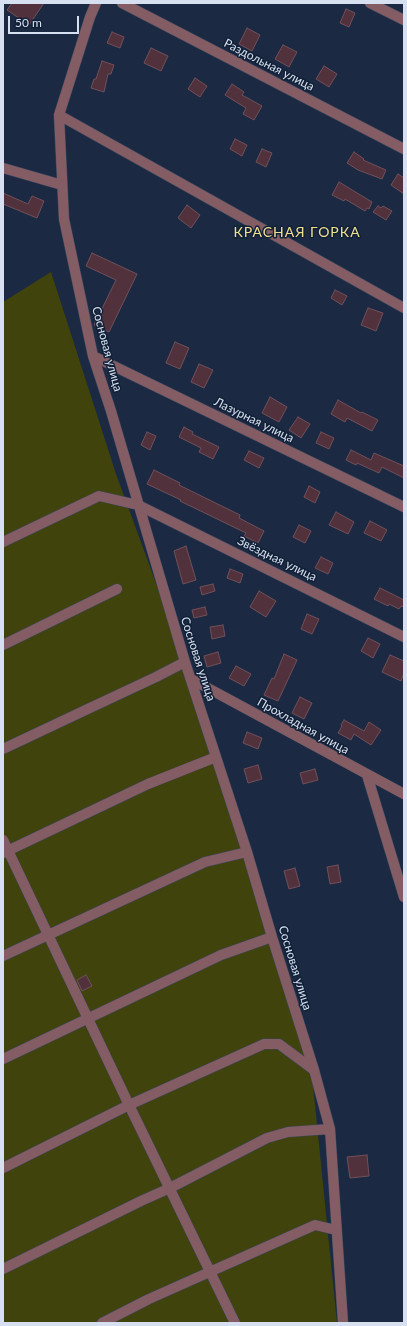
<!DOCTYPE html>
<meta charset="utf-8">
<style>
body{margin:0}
#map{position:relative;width:407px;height:1326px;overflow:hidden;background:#1b2a42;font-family:Lato,sans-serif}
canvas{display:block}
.frame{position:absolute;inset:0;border:4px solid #d6e0f0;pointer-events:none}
.scale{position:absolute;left:8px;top:16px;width:71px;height:18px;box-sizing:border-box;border:2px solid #d6e0f0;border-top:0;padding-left:5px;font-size:12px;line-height:14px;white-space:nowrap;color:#d6e0f0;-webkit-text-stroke:3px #122037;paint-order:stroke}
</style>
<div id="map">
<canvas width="407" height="1326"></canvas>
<div class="frame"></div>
<div class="scale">50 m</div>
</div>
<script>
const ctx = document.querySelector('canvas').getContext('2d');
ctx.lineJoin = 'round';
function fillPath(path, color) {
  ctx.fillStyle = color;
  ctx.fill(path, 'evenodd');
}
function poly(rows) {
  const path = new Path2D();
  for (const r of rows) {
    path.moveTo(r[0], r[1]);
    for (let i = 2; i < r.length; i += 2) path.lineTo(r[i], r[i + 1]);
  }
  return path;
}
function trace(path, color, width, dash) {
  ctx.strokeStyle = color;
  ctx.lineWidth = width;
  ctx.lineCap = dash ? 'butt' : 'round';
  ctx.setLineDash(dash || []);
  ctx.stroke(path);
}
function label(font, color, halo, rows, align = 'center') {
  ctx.font = font + ' Lato,sans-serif';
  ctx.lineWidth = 3;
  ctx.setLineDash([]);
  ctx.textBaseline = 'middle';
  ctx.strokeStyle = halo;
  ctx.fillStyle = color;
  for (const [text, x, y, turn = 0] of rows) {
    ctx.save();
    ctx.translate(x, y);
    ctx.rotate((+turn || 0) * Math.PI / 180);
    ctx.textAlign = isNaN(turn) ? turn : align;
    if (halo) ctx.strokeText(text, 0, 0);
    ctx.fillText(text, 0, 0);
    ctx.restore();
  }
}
fillPath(poly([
 [51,272,116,474,191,679,313,1085,337,1323,3,1323,3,302]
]), '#41430d');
const building = poly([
 [12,3,44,3,29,25,7,10,12,3],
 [346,9,355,13,349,27,340,23,346,9],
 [247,28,260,35,252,51,239,44,247,28],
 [112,32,124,37,120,48,107,43,112,32],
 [283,45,297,52,289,67,275,59,283,45],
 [151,48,168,56,161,71,144,63,151,48],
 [102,61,114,65,111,74,108,74,104,92,91,88,94,79,96,79,102,61],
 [324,66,337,74,329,87,316,79,324,66],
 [195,78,207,86,200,97,188,89,195,78],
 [232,84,244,92,242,95,262,106,254,120,243,114,246,108,225,95,232,84],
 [235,139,247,145,242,156,230,149,235,139],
 [262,149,272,153,266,167,256,162,262,149],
 [354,152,364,159,363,160,386,170,382,179,358,170,347,163,354,152],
 [398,174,404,178,404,194,391,185,398,174],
 [339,182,372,202,369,209,367,208,365,211,345,199,344,201,332,195,339,182],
 [3,193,28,204,32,196,44,201,37,218,3,204,3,193],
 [187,205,200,215,191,228,178,218,187,205],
 [378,206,381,208,383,206,392,211,386,220,373,212,378,206],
 [92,253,137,274,109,332,94,325,116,280,86,266,92,253],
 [335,290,347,296,342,305,331,298,335,290],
 [368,308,383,313,376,331,361,325,368,308],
 [175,342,189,348,180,369,166,363,175,342],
 [199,364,213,370,204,388,191,382,199,364],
 [270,397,287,407,279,422,262,413,270,397],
 [338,400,361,413,362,412,378,420,372,431,347,418,345,422,331,414,338,400],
 [298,417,310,424,301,438,289,430,298,417],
 [184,427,193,432,192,434,219,447,213,459,199,452,201,448,179,437,184,427],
 [147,432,156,436,150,450,141,445,147,432],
 [321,432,334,438,329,449,316,443,321,432],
 [351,450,371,460,374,453,404,466,404,478,382,467,379,473,357,463,356,465,346,460,351,450],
 [249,451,264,458,259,468,244,460,249,451],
 [154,470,180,483,179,485,240,515,239,518,264,531,258,543,244,536,246,533,180,501,181,500,147,484,154,470],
 [309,486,320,492,315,503,304,497,309,486],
 [336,512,354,522,348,534,329,525,336,512],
 [370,521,387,530,381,541,364,533,370,521],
 [299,525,311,531,305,543,293,537,299,525],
 [186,546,196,580,183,584,174,551,186,546],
 [321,557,333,563,328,574,315,568,321,557],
 [230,569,243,574,240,583,227,578,230,569],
 [213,584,215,591,202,595,200,587,213,584],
 [380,588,404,600,404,607,401,606,399,609,389,604,388,606,374,599,380,588],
 [259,591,276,601,266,617,250,607,259,591],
 [205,607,207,615,194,618,192,610,205,607],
 [307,614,319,619,312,634,301,629,307,614],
 [223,625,225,636,212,639,210,627,223,625],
 [368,638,380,644,373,658,361,651,368,638],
 [218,652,221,663,207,667,204,656,218,652],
 [284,654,297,660,278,701,264,695,272,678,274,679,284,654],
 [390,655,404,661,404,673,401,681,382,672,390,655],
 [236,666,251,674,244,686,229,678,236,666],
 [300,697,312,703,304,719,292,713,300,697],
 [344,720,364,731,369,722,381,730,371,745,354,734,351,740,338,733,342,726,341,725,344,720],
 [247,732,262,738,258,749,243,743,247,732],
 [258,765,262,779,248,783,244,769,258,765],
 [315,769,318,780,303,784,300,773,315,769],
 [338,865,341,882,330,884,327,867,338,865],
 [295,868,300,886,289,889,284,871,295,868],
 [86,975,92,986,82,991,77,980,86,975],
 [367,1155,369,1176,350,1178,347,1157,367,1155]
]);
fillPath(building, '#51323c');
trace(building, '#714f5a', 1);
const minor = poly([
 [96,3,90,17,59,115,64,219,93,356,111,411,185,662,247,852,272,937,314,1070,330,1129,343,1323],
 [122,3,404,149],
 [370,3,404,20],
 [59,115,404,308],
 [3,168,62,185],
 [93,356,404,507],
 [3,542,99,496,138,505,404,637],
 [3,645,117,589],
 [191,679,404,794],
 [3,749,92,707,156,677,185,662],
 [367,775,404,897],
 [3,840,129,1105,235,1323],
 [3,853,148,784,216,757],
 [3,956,205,862,247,852],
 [3,1059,221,955,272,937],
 [3,1168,129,1105,264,1044,279,1044,314,1070],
 [3,1269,141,1201,170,1188,267,1138,288,1132,330,1129],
 [102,1323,149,1299,306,1229,315,1225,336,1230]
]);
trace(minor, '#39475e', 11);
trace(minor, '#845c64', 10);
label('12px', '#d6e0f0', '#122037', [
 ["Раздольная улица",269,65,27],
 ["Сосновая улица",107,349,75],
 ["Лазурная улица",254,420,26],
 ["Звёздная улица",277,559,26],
 ["Сосновая улица",198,659,72],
 ["Прохладная улица",303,726,29],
 ["Сосновая улица",295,968,73]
]);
ctx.letterSpacing = '1px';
label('14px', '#f0e092', '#122037', [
 ["КРАСНАЯ ГОРКА",297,232]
]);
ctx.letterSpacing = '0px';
</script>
